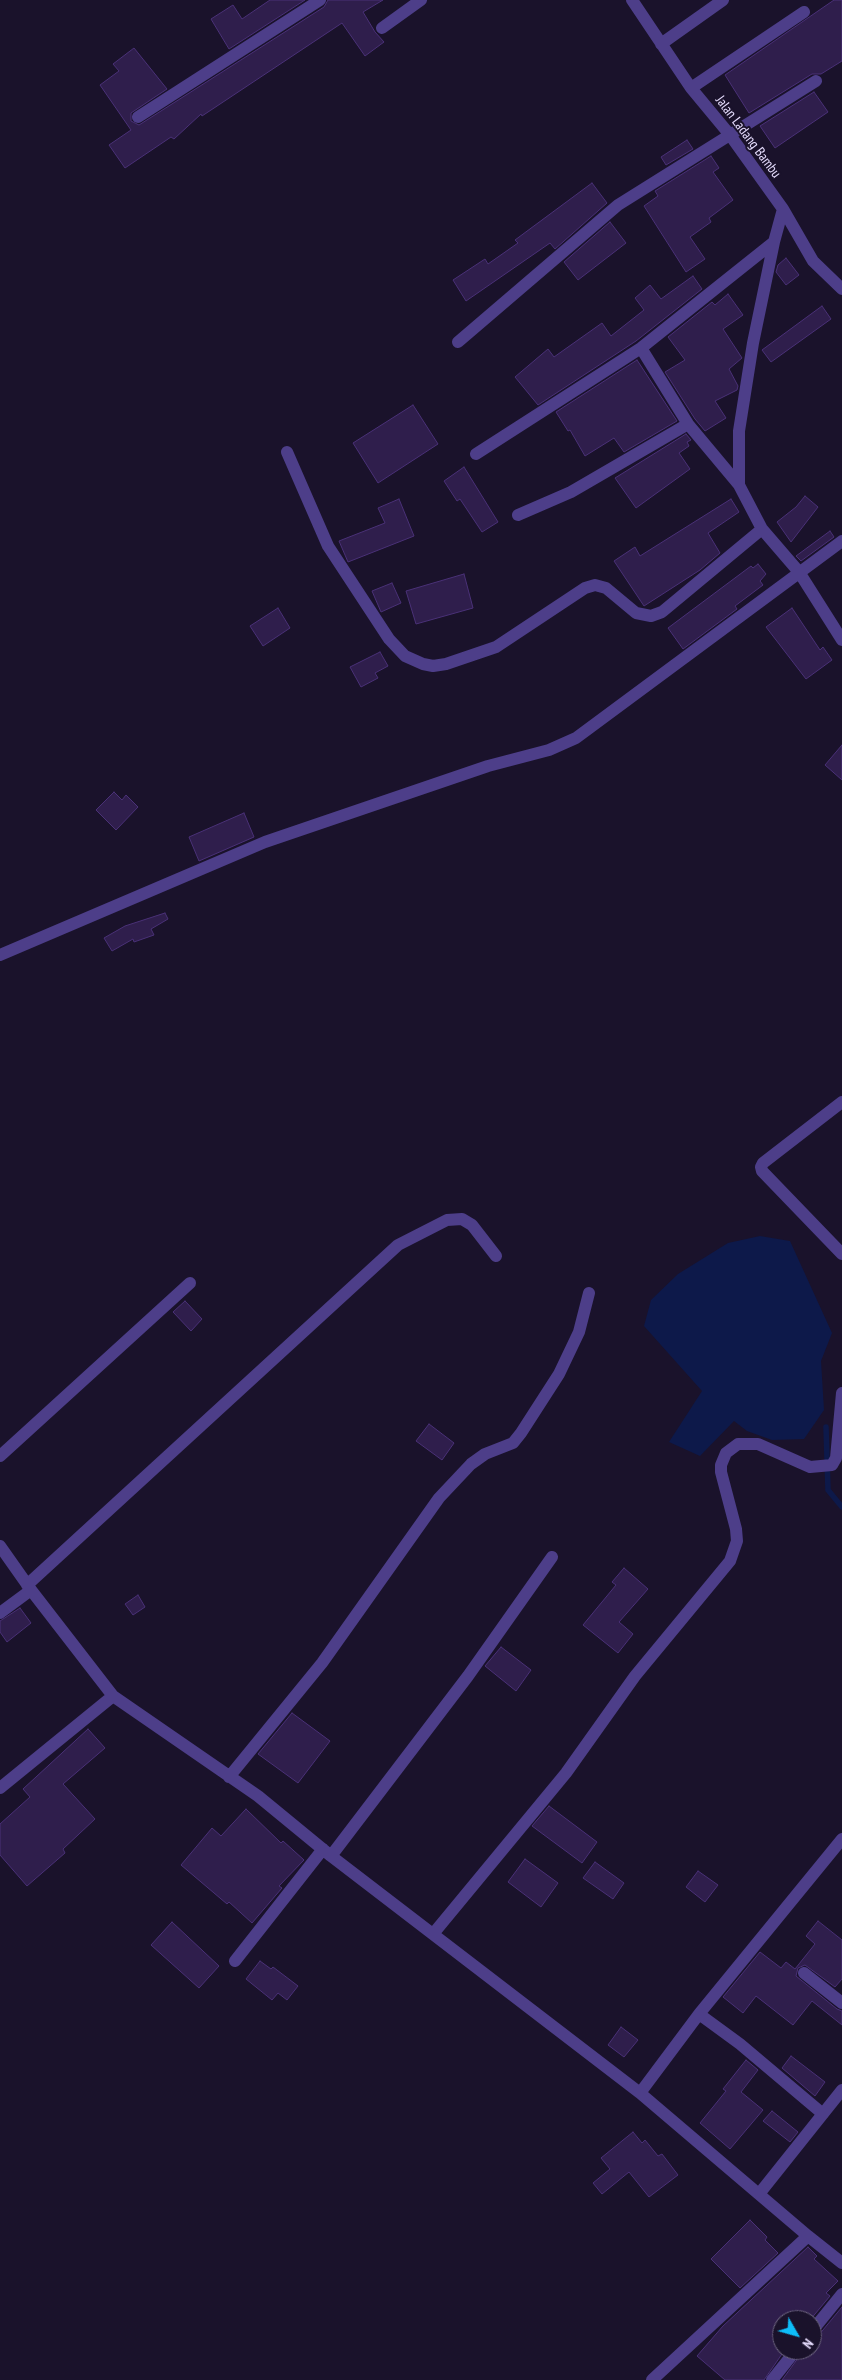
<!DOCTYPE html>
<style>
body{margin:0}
#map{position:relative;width:842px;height:2380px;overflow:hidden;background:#1a122b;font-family:"PT Sans Narrow",sans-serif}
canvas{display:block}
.north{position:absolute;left:772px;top:2310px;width:50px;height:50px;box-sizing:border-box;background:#1a122b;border:1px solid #6c637f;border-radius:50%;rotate:128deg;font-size:14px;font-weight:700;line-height:20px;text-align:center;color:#e6ddfe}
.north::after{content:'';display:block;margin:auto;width:18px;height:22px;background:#0ebdf9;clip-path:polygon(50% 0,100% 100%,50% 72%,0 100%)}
</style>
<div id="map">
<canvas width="842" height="2380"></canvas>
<div class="north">N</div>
</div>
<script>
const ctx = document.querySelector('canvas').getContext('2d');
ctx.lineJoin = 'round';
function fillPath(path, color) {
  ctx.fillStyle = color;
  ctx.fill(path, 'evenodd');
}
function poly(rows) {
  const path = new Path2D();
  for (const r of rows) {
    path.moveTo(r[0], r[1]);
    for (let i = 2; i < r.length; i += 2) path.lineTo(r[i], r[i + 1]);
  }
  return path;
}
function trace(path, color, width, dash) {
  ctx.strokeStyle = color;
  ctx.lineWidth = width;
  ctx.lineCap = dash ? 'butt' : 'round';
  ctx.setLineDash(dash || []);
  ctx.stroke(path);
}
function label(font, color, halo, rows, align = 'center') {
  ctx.font = font + ' "PT Sans Narrow",sans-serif';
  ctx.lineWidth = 4;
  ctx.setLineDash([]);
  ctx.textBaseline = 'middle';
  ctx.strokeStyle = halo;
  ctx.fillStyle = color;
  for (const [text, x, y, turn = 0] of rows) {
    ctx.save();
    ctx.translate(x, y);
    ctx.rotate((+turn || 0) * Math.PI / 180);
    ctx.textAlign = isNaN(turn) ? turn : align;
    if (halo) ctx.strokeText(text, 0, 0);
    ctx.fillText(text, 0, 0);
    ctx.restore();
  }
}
fillPath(poly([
 [760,1236,790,1241,832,1333,821,1361,824,1410,804,1439,772,1440,747,1431,734,1421,700,1456,669,1442,702,1391,644,1326,651,1300,678,1274,728,1243]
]), '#0d194a');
trace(poly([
 [826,1427,828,1490,842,1507]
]), '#0d194a', 5.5);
const building = poly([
 [270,0,305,0,229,49,211,19,233,5,242,19,270,0],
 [328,0,383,0,363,12,375,32,384,42,365,56,342,23,202,116,201,114,174,139,171,137,125,168,109,145,131,130,100,85,119,71,113,64,134,48,167,89,131,113,131,121,139,125,324,7,328,0],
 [834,0,842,0,842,61,821,74,812,74,749,113,725,75,834,0],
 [814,92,828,112,775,148,760,126,814,92],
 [687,140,693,149,666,165,661,157,687,140],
 [711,156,719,168,713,172,733,200,709,218,711,222,690,237,705,259,686,272,644,206,658,196,655,191,711,156],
 [592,183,607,203,555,249,550,243,466,301,453,280,485,259,488,264,518,243,515,240,592,183],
 [610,222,626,243,578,280,564,262,610,222],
 [786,258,799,275,786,285,776,272,778,265,786,258],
 [693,276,702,289,636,341,538,405,515,377,548,349,554,357,602,323,611,336,644,310,635,298,650,285,661,299,693,276],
 [728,294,743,315,723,329,742,358,729,369,738,386,737,390,715,401,726,418,705,431,695,419,665,372,685,360,668,337,712,302,715,305,728,294],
 [822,306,831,319,771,362,762,350,822,306],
 [637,360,677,421,624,452,614,438,585,456,570,430,568,431,556,412,637,360],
 [413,405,438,444,378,483,353,443,413,405],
 [686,434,691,440,687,442,689,446,679,453,690,469,636,508,615,478,686,434],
 [464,467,498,522,482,532,460,499,457,501,444,481,464,467],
 [805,496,818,507,791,542,777,522,796,507,805,496],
 [399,499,414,536,348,562,339,541,385,523,378,508,399,499],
 [731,499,739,512,708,533,720,553,700,570,644,606,614,561,635,547,640,556,731,499],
 [830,531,834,537,801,561,796,556,830,531],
 [758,564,766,574,760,581,763,585,735,606,737,609,683,649,668,628,751,566,753,568,758,564],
 [464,574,473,608,416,624,406,591,464,574],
 [392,583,401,603,381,612,372,591,392,583],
 [278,608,290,628,263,646,250,626,278,608],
 [792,608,820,650,823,647,832,660,806,679,766,627,792,608],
 [380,652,388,666,375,673,378,678,361,687,350,667,380,652],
 [842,745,842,780,825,765,842,745],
 [114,792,122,800,126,795,138,807,116,830,96,810,114,792],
 [244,813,254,837,199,861,189,837,244,813],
 [165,913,168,919,151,929,154,935,134,942,133,939,112,951,104,938,125,926,165,913],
 [185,1301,202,1319,191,1331,173,1312,185,1301],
 [429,1424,454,1443,442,1460,416,1441,429,1424],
 [624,1568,648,1589,619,1622,633,1634,618,1653,583,1625,616,1585,612,1582,624,1568],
 [138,1595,145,1607,133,1615,125,1604,138,1595],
 [20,1608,31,1623,7,1642,0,1632,0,1621,20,1608],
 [501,1647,531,1670,516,1691,485,1666,501,1647],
 [292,1713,330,1741,298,1783,258,1754,292,1713],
 [88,1729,105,1748,63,1784,95,1819,63,1849,65,1853,27,1886,0,1855,0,1824,30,1797,23,1789,88,1729],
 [549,1806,597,1842,582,1863,532,1826,549,1806],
 [246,1809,281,1843,283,1841,304,1860,279,1886,282,1888,252,1923,229,1902,227,1904,181,1865,212,1828,221,1836,246,1809],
 [525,1859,558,1883,541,1907,508,1882,525,1859],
 [595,1862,624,1883,613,1899,583,1878,595,1862],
 [698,1871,718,1885,705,1902,686,1887,698,1871],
 [818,1921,842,1940,842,1979,835,1987,805,1965,798,1968,796,1976,837,2009,842,2011,842,2025,812,2001,793,2025,756,1996,743,2013,723,1997,760,1952,781,1968,786,1962,795,1969,815,1944,806,1936,818,1921],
 [172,1922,219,1966,199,1988,151,1945,172,1922],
 [260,1961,271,1969,273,1967,298,1986,287,2000,278,1993,272,2000,246,1979,260,1961],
 [621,2027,638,2040,624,2057,608,2045,621,2027],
 [791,2056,825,2082,815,2096,782,2068,791,2056],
 [746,2060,758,2070,741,2092,763,2110,730,2149,700,2123,726,2091,723,2089,746,2060],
 [772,2111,798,2132,790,2142,763,2121,772,2111],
 [633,2132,642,2143,645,2140,658,2156,662,2154,678,2175,649,2197,629,2172,602,2194,593,2183,610,2169,601,2158,633,2132],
 [750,2220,767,2237,765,2240,778,2253,740,2288,711,2259,750,2220],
 [808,2247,817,2256,814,2259,838,2281,826,2293,830,2296,810,2320,782,2320,782,2354,764,2380,725,2380,697,2356,723,2326,808,2247],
 [842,2307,842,2380,782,2380,804,2350,812,2350,812,2339,818,2336,842,2307]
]);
fillPath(building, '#2f1e4c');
trace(building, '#4a3177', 1);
trace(poly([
 [632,0,691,88,730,135,783,209,813,261,842,289],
 [382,28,421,0],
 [661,44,723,0],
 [691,88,804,12],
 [138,117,320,0],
 [783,209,774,242,753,343,739,431,739,485,762,529,799,572,842,640],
 [458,342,618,205,816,81],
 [641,348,688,424,739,485],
 [287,452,328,546,389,639,405,656,423,664,433,666,446,664,496,647,585,588,595,585,606,588,636,613,651,616,662,612,762,529],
 [476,454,641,348,774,242],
 [518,515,571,492,688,424],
 [0,955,265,842,488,766,549,750,576,738,842,541],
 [842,1102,763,1163,761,1167,762,1171,842,1254],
 [0,1456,190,1283],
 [0,1546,31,1590,113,1696,258,1796,331,1856,640,2093,808,2236,842,2263],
 [27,1585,398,1245,447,1220,462,1219,472,1225,496,1256],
 [0,1613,31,1590],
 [229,1777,322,1663,439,1498,471,1464,485,1454,513,1443,521,1433,559,1374,579,1332,589,1293],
 [0,1788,113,1696],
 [331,1856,468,1676,552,1557],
 [433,1934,566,1773,635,1676,730,1561,737,1541,736,1529,721,1472,721,1465,726,1453,738,1444,758,1444,810,1467,832,1465,836,1458,842,1393],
 [235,1961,323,1849],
 [804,1973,842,2003],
 [699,2014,740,2044,823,2114],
 [640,2093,699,2014,842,1839],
 [759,2194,842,2090],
 [812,2331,842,2294],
 [652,2380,808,2236],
 [772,2380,796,2350]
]), '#4d3e89', 12);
label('14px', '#e6ddfe', '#1a122b', [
 ["Jalan Ladang Bambu",748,137,53]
]);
</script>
